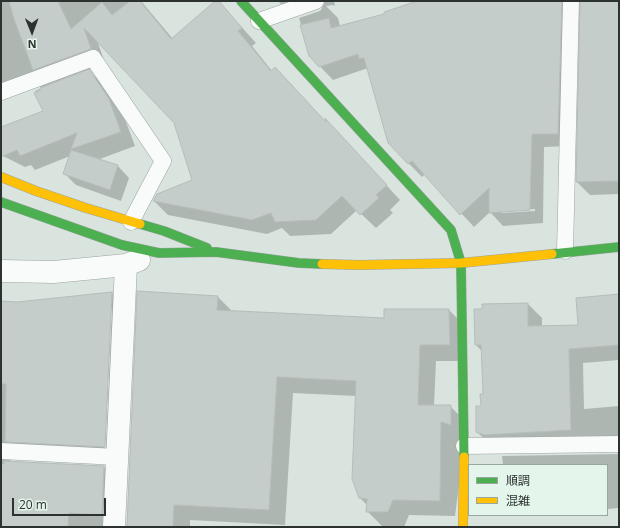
<!DOCTYPE html>
<meta charset="utf-8">
<style>
body{margin:0}
#map{position:relative;width:620px;height:528px;overflow:hidden;background:#dae4df;font-family:"Open Sans","Noto Sans JP",sans-serif}
canvas{display:block}
.frame{position:absolute;inset:0;border:2px solid #2c322f;pointer-events:none}
.legend{position:absolute;left:468px;top:464px;width:140px;height:52px;box-sizing:border-box;background:#e4f5eb;border:1px solid #9aa7a0;margin:0;padding:5px 7px;list-style:none;font-size:12px;color:#2c322f}
.legend li{display:flex;align-items:center;gap:8px;height:20px}
.legend b{width:20px;border:1px solid #9aa7a0}
.north{position:absolute;left:12px;top:12px;width:40px;height:40px;-webkit-text-stroke:3px #e4f5eb;paint-order:stroke;rotate:179deg;font-size:11px;font-weight:700;line-height:16px;text-align:center;color:#2c322f}
.north::after{content:'';display:block;margin:auto;width:14px;height:18px;background:#2c322f;clip-path:polygon(50% 0,100% 100%,50% 72%,0 100%)}
.scale{position:absolute;left:12px;top:498px;width:94px;height:18px;box-sizing:border-box;border:2px solid #2c322f;border-top:0;padding-left:5px;font-size:12px;line-height:14px;white-space:nowrap;color:#2c322f;-webkit-text-stroke:3px #e4f5eb;paint-order:stroke}
</style>
<div id="map">
<canvas width="620" height="528"></canvas>
<div class="frame"></div>
<ul class="legend">
<li><b style="height:5px;background:#4caf50"></b>順調</li>
<li><b style="height:5px;background:#ffc107"></b>混雑</li>
</ul>
<div class="north">N</div>
<div class="scale">20 m</div>
</div>
<script>
const ctx = document.querySelector('canvas').getContext('2d');
ctx.lineJoin = 'round';
function fillPath(path, color) {
  ctx.fillStyle = color;
  ctx.fill(path, 'evenodd');
}
function poly(rows) {
  const path = new Path2D();
  for (const r of rows) {
    path.moveTo(r[0], r[1]);
    for (let i = 2; i < r.length; i += 2) path.lineTo(r[i], r[i + 1]);
  }
  return path;
}
function trace(path, color, width, dash) {
  ctx.strokeStyle = color;
  ctx.lineWidth = width;
  ctx.lineCap = dash ? 'butt' : 'round';
  ctx.setLineDash(dash || []);
  ctx.stroke(path);
}
fillPath(poly([
 [1,1,141,1,173,39,216,1,218,1,256,43,252,46,272,71,275,68,290,83,329,127,327,121,400,200,390,210,393,213,376,228,357,210,331,234,290,236,282,228,267,234,168,215,154,201,193,181,175,123,97,40,105,63,88,70,104,85,123,114,135,146,97,160,118,166,129,178,121,201,76,185,64,173,70,156,35,170,31,165,25,167,1,155,1,124,2,128,44,111,35,91,42,88,36,83,1,96],
 [278,1,334,1,335,6,333,5,326,6,338,18,340,26,385,15,421,1,567,1,571,146,544,147,543,223,503,226,490,212,474,227,425,174,422,177,389,143,368,68,333,80,310,56,299,18,320,11,323,7,308,12,284,7],
 [535,209,535,211,502,213,502,211],
 [597,1,619,1,619,194,590,195,577,182],
 [112,293,128,309,121,462,13,458,9,462,104,467,120,483,118,527,1,527,1,302,17,303],
 [110,309,112,309,106,452,104,452],
 [619,295,619,360,583,363,584,409,619,406,619,449,492,446,477,432,484,395,483,352,476,345,528,304,542,318,542,327,579,326],
 [218,297,232,311,385,319,449,310,465,326,466,361,436,361,434,406,450,406,467,423,455,516,409,515,404,527,383,527,367,511,368,506,360,498,356,396,293,393,285,525,190,520,190,527,128,527],
 [619,454,619,508,607,509,607,465,503,465,502,456],
 [515,515,534,515,517,516]
]), '#0003');
const building = poly([
 [9,1,58,1,71,29,102,2,112,15,130,1,140,1,171,39,215,1,219,1,242,28,238,31,271,71,275,67,326,122,325,118,387,185,376,195,379,198,360,215,342,196,316,220,275,222,271,213,252,220,153,201,157,194,192,180,174,123,84,28,91,49,33,70,14,19,9,1],
 [417,1,562,1,558,134,532,134,530,210,489,213,489,188,460,215,412,161,408,164,388,143,364,58,359,59,358,54,319,67,309,56,300,25,329,18,331,28,384,14,384,12,417,1],
 [580,1,619,1,619,181,576,182,580,1],
 [89,69,109,99,121,132,71,149,77,133,20,156,17,150,1,157,1,127,43,111,34,93,40,90,40,88,89,69],
 [71,150,118,165,110,190,63,174,71,150],
 [137,291,218,296,217,310,384,318,384,309,449,309,450,345,420,345,418,405,451,405,451,425,441,422,440,501,393,500,388,512,366,512,367,499,359,498,352,479,356,381,277,377,269,510,174,505,173,527,127,527,137,291],
 [112,292,105,447,5,442,6,384,1,384,1,301,17,302,112,292],
 [619,294,619,345,569,349,571,430,484,435,476,432,476,406,481,406,480,394,483,394,482,369,481,345,475,345,474,309,482,309,482,304,528,303,528,326,578,325,576,298,619,294],
 [4,461,104,466,102,515,69,513,68,527,1,527,1,464,4,464,4,461]
]);
fillPath(building, '#c4cdc9');
trace(building, '#b5bcba', 1);
const lane = poly([
 [259,21,316,1],
 [1,92,93,58,163,161,131,222],
 [565,251,571,1],
 [464,446,619,444],
 [1,451,117,457]
]);
const street = poly([
 [1,271,54,272,126,265,139,260],
 [114,527,126,265]
]);
const fast = poly([
 [241,1,451,230,461,263,464,457],
 [1,202,122,245,159,253,216,252,299,263,322,264],
 [140,224,164,231,207,248],
 [552,254,619,247]
]);
const slow = poly([
 [1,177,36,191,86,208,140,224],
 [322,264,359,265,461,263,552,254],
 [463,527,464,457]
]);
trace(lane, '#9ba39f', 17);
trace(street, '#9ba39f', 23);
trace(fast, '#9ba39f', 10);
trace(slow, '#9ba39f', 10);
trace(lane, '#f9fbfa', 16);
trace(street, '#f9fbfa', 22);
trace(fast, '#4caf50', 9);
trace(slow, '#ffc107', 9);
</script>
